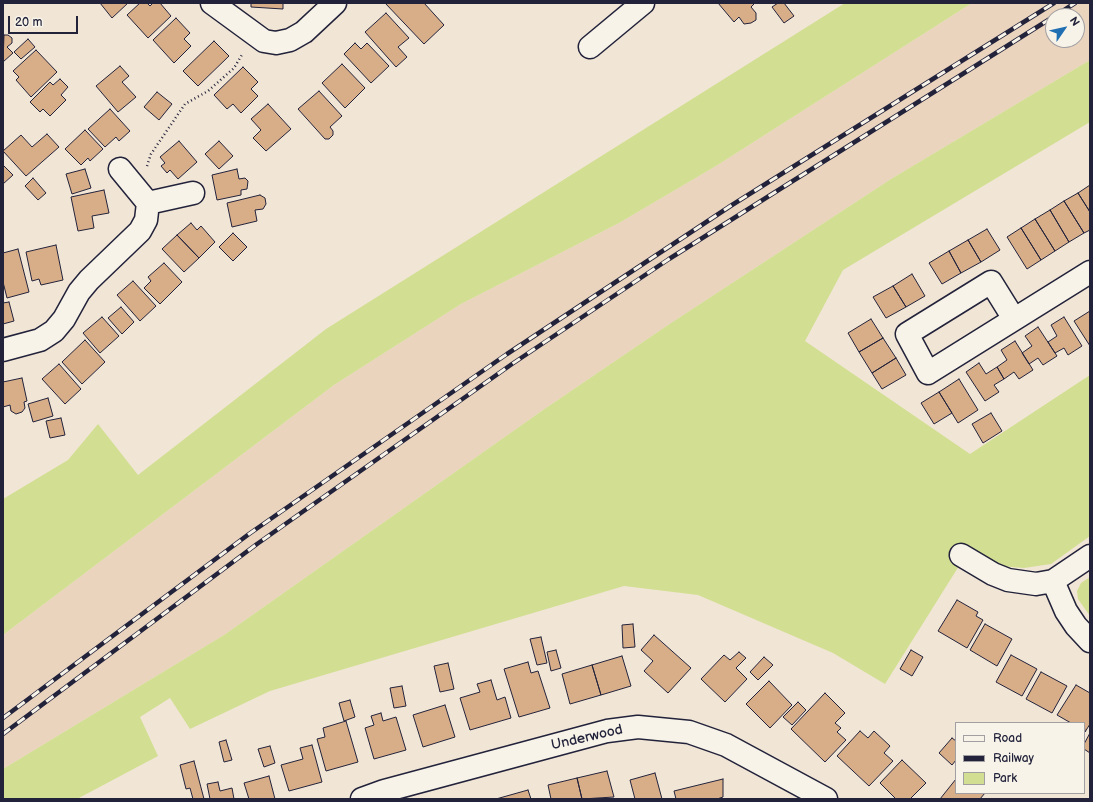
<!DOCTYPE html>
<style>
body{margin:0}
#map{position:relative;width:1093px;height:802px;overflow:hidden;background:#f1e5d5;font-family:"Balsamiq Sans",sans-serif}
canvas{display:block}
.frame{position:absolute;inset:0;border:4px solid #22223b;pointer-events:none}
.legend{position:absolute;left:955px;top:722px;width:130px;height:72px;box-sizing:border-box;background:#f7f3e8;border:1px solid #a29fa3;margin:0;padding:5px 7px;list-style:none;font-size:12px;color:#22223b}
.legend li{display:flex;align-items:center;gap:8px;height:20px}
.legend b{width:20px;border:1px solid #a29fa3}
.north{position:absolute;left:1045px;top:8px;width:40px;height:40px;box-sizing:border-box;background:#f7f3e8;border:1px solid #a29fa3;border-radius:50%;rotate:56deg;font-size:11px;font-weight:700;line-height:16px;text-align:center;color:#22223b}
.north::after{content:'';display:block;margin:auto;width:14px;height:18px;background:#1f6fb2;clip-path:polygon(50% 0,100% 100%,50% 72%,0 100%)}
.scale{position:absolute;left:8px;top:16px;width:70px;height:18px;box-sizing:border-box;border:2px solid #22223b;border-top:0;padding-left:5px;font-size:12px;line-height:14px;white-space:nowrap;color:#22223b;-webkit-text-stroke:3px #f7f3e8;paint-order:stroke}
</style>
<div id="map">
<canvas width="1093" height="802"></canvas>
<div class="frame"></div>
<ul class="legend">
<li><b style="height:5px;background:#f7f3e8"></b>Road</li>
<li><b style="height:5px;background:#22223b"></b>Railway</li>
<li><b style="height:11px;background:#d2df92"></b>Park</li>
</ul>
<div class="north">N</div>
<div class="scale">20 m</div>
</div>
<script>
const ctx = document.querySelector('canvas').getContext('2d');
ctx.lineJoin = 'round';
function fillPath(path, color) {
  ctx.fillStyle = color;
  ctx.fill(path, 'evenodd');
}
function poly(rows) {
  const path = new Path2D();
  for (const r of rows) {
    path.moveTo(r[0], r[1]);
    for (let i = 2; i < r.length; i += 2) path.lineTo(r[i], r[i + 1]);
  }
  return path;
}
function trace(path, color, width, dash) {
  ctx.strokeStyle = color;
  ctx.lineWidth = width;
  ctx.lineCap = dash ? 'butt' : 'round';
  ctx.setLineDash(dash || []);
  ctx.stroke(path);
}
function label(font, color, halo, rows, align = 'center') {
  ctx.font = font + ' "Balsamiq Sans",sans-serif';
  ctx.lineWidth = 4;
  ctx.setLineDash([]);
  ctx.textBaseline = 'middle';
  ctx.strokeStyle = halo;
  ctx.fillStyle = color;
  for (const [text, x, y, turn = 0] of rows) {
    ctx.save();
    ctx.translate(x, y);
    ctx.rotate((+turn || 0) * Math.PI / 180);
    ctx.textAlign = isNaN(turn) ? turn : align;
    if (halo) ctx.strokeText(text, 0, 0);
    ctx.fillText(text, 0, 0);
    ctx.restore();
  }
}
fillPath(poly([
 [972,3,1090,3,1090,60,891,179,668,325,543,410,224,635,3,769,3,635,334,385,461,304,619,223,716,166],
 [1053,16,1077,16,1077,40,1053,40]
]), '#ead4be');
fillPath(poly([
 [845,3,972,3,716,166,619,223,461,304,334,385,3,635,3,499,68,460,98,424,138,475,326,329],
 [1090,60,1090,122,843,270,805,341,970,454,1090,375,1090,536,1051,564,1024,568,1000,566,969,550,885,684,833,653,698,595,624,586,270,691,190,729,170,698,140,717,158,756,77,799,3,799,3,769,224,635,543,410,668,325,891,179],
 [1090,577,1090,616,1078,599,1077,591,1081,583]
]), '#d2df92');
const building = poly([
 [100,3,128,3,112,18,100,3],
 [140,3,147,3,150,6,153,3,160,3,171,16,148,38,127,15,140,3],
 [251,3,283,3,283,9,251,7,251,3],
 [385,3,424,3,444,25,424,44,385,3],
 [718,3,755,3,751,7,756,13,756,20,751,23,744,24,739,17,734,22,718,3],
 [778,3,784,3,794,16,784,23,772,7,778,3],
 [386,13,409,38,398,47,407,57,396,67,365,32,386,13],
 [176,18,190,33,184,39,191,46,174,63,153,40,176,18],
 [4,35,8,35,12,38,12,43,7,47,13,53,3,62,4,35],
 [28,39,35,47,21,59,14,52,28,39],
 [214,41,229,56,198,86,183,71,214,41],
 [355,43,361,49,367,43,389,66,371,83,344,54,355,43],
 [36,50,57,72,31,97,16,80,19,77,13,71,36,50],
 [342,64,365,88,345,108,322,83,342,64],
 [120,66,129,76,122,82,136,97,118,112,96,86,120,66],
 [243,67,258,82,251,89,258,96,241,113,233,104,227,109,214,95,243,67],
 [60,79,68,87,61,95,66,100,50,116,43,109,40,112,30,102,50,82,53,85,60,79],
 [319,91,342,116,330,127,333,131,333,135,329,139,325,139,298,109,319,91],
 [157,92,172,104,159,120,144,107,157,92],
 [268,104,291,129,266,151,253,138,261,130,251,119,268,104],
 [110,109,130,131,119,141,116,137,105,147,88,129,110,109],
 [85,130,103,149,90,161,88,158,81,165,65,149,85,130],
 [47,134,59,147,26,176,3,151,21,135,32,147,47,134],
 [179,141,197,162,178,179,170,170,167,173,161,166,165,163,160,157,179,141],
 [219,141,233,156,219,169,205,154,219,141],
 [3,165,13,175,3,184,3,165],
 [85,169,91,188,72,194,66,174,85,169],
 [237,169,239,179,245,178,248,181,247,189,241,190,241,195,217,200,212,175,237,169],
 [33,178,46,193,38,200,25,186,33,178],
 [1090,185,1090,212,1078,193,1090,185],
 [104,190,109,213,92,216,94,228,78,231,71,197,104,190],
 [1078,193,1090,212,1090,230,1084,233,1064,201,1078,193],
 [260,195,265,198,266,204,263,209,255,210,257,221,232,227,227,203,260,195],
 [1064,201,1084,233,1069,242,1050,210,1064,201],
 [1050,210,1069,242,1055,251,1035,219,1050,210],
 [1035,219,1055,251,1041,260,1021,228,1035,219],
 [191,223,197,230,201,226,215,242,199,258,177,235,191,223],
 [1021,228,1041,260,1027,269,1007,237,1021,228],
 [987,229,1000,250,981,262,968,240,987,229],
 [233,233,247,247,233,261,219,247,233,233],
 [177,235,199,258,184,272,162,249,177,235],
 [968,240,981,262,961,273,949,251,968,240],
 [56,245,63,280,41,285,39,279,32,281,26,252,56,245],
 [18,249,29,292,7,298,3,282,3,253,18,249],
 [949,251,961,273,942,284,929,263,949,251],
 [164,263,182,282,160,304,144,288,151,281,148,277,164,263],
 [912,274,925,296,906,307,893,286,912,274],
 [133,281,156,306,140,321,117,295,133,281],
 [893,286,906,307,886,318,873,297,893,286],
 [9,302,14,321,3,324,3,303,9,302],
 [121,307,134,322,122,334,108,318,121,307],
 [1090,311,1090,346,1074,321,1090,311],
 [102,317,119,336,100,353,83,333,102,317],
 [1064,317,1082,346,1068,355,1064,348,1055,353,1048,342,1057,336,1051,325,1064,317],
 [871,319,883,338,859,352,848,333,871,319],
 [1038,327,1057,356,1043,365,1038,358,1029,364,1022,353,1032,346,1025,336,1038,327],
 [883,338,896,358,872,373,859,352,883,338],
 [85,340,105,362,82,384,62,362,85,340],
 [1015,341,1033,370,1019,379,1014,372,1004,379,997,367,1007,360,1001,350,1015,341],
 [896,358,906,375,882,389,872,373,896,358],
 [979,363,986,374,997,367,1004,379,994,385,999,392,985,401,966,372,979,363],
 [59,364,81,389,65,404,42,379,59,364],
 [22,378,27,401,24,402,25,408,22,412,16,414,11,411,10,405,3,407,3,382,22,378],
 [959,379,978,410,958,423,939,392,959,379],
 [939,392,952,413,934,424,921,403,939,392],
 [48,398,53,416,33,422,28,404,48,398],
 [991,413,1002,431,983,443,972,424,991,413],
 [61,418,65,435,50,438,46,421,61,418],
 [957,600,978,612,976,616,983,620,967,648,938,631,957,600],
 [633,624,635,647,623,648,622,625,633,624],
 [985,624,1012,639,997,666,970,650,985,624],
 [654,635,691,668,668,693,644,671,653,661,641,650,654,635],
 [541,637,547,663,537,665,530,639,541,637],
 [556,650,561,668,551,671,547,652,556,650],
 [911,650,923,657,912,676,900,669,911,650],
 [739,652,746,658,736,668,747,679,725,702,701,679,724,655,730,660,739,652],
 [1011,655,1037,669,1022,696,996,682,1011,655],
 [622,656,631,686,601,695,592,665,622,656],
 [764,657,773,665,758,680,750,672,764,657],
 [528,662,531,673,538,671,550,708,519,717,504,669,528,662],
 [448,663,454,689,440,692,434,666,448,663],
 [592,665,601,695,570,704,562,674,592,665],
 [1041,672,1067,686,1052,713,1026,699,1041,672],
 [491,680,497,700,505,697,511,718,470,730,460,698,480,692,477,684,491,680],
 [769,681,792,705,770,728,746,704,769,681],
 [1076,685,1090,693,1090,724,1085,732,1084,723,1071,723,1057,715,1076,685],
 [402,686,406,706,394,708,390,688,402,686],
 [825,693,845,713,835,723,841,728,837,732,846,740,825,762,791,729,825,693],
 [350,700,355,717,344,721,339,703,350,700],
 [798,702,806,710,792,725,783,717,798,702],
 [445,705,455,737,423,747,413,715,445,705],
 [381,713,383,721,396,717,406,750,374,759,365,728,374,725,371,716,381,713],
 [346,721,358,762,326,771,317,739,325,737,323,728,346,721],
 [860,731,868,738,874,731,890,746,884,753,893,761,869,786,837,756,860,731],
 [1090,733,1090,753,1084,749,1084,744,1090,733],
 [952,738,956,741,956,760,952,765,939,753,952,738],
 [226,740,232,760,224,762,219,742,226,740],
 [312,745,322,782,289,791,281,765,303,759,300,748,312,745],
 [270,746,275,763,264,767,258,749,270,746],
 [902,760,926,783,910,799,896,799,880,783,902,760],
 [194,761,204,799,193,799,190,788,186,789,180,765,194,761],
 [607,771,614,797,582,799,577,778,607,771],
 [655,773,662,799,635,799,630,780,655,773],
 [269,776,275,799,249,799,244,783,269,776],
 [577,778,582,799,551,799,548,785,577,778],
 [723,779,723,797,717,799,676,799,674,791,723,779],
 [956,779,956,793,985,793,980,799,940,799,956,779],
 [218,782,220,791,232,788,234,799,210,799,207,784,218,782],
 [528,790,531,799,496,799,528,790]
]);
fillPath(building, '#d8ae89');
trace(building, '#22223b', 1);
const minor = poly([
 [212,3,264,41,276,43,290,40,304,32,335,3],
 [590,47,643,3],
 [148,203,193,193],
 [1014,319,991,282,907,334,928,373,1090,272],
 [3,350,40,340,54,331,64,319,79,292,89,280,140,231,146,220,148,203,120,169],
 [961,555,993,574,1008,580,1036,584,1053,581,1090,556],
 [1053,581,1066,611,1076,626,1090,641],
 [362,799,384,791,607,731,638,727,689,732,726,745,826,799]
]);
trace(minor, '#22223b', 25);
trace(poly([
 [147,166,151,154,185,104,208,91,234,68,243,53]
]), '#22223b', 2.5, [1, 3]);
trace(minor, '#f7f3e8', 22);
const rail = poly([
 [1055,16,1075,3],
 [3,718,249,534,507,354,732,205,1054,3],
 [3,734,257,544,512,364,669,259,1053,17]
]);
trace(rail, '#22223b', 4.5);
trace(rail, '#f7f3e8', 3, [9]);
label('14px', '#22223b', '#f7f3e8', [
 ["Underwood",587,738,-13]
]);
</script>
